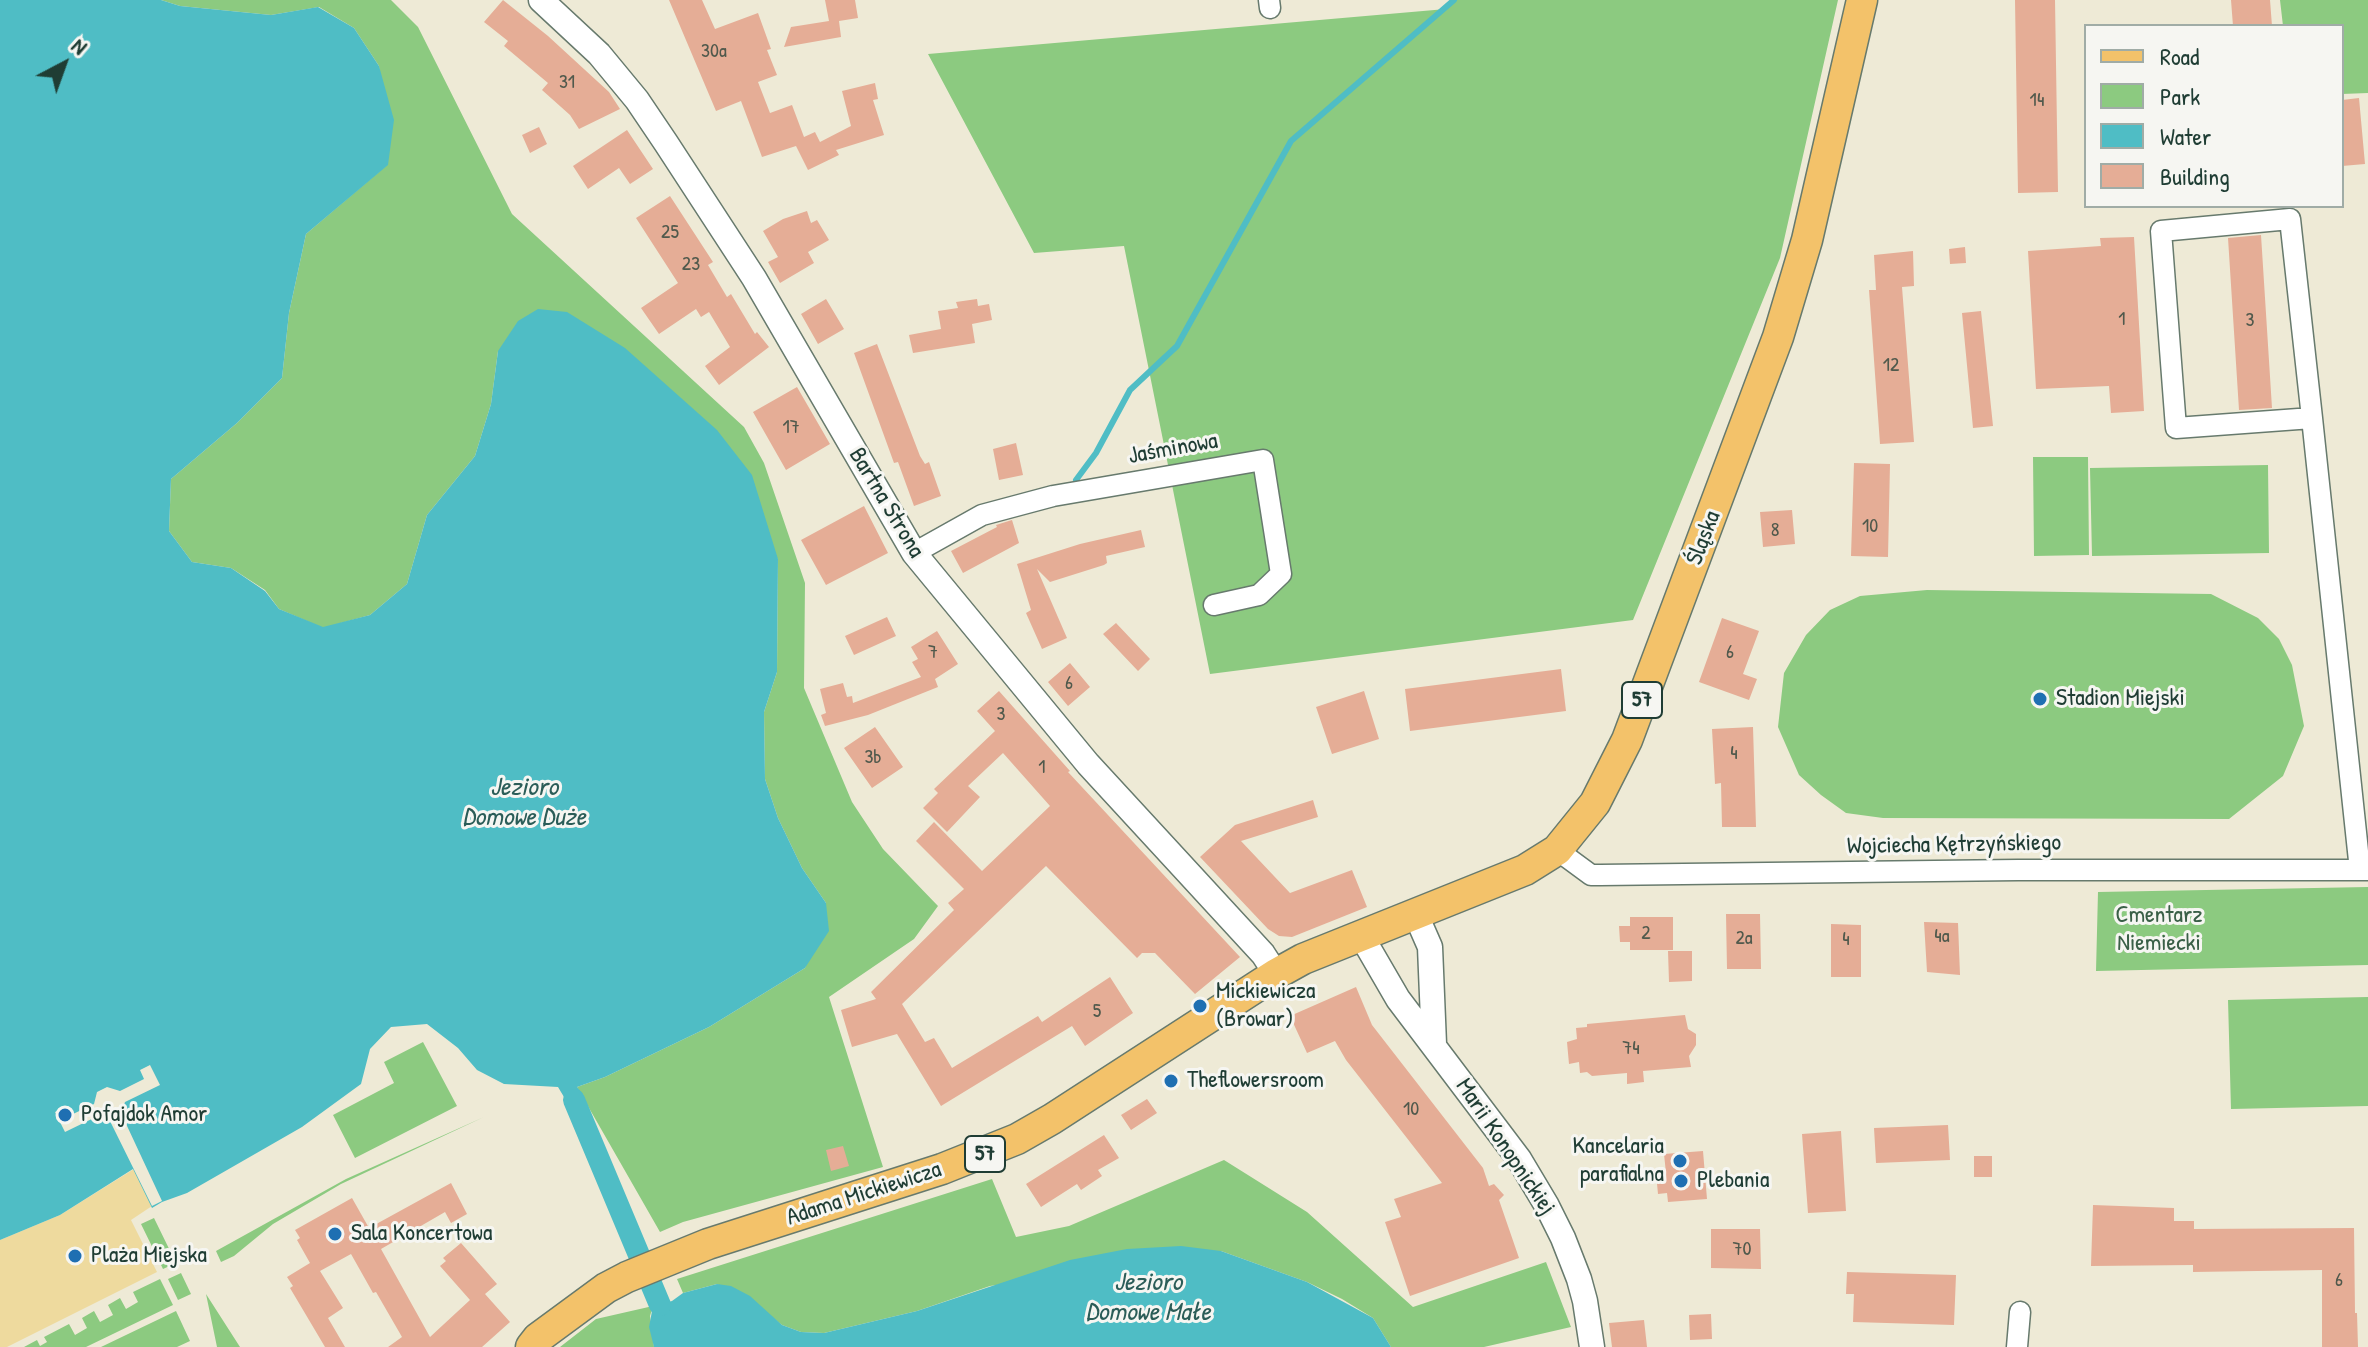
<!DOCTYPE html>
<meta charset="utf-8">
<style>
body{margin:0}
#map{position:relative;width:2368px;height:1347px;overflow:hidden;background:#eeead6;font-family:"Patrick Hand",sans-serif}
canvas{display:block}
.legend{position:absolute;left:2084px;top:24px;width:260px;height:184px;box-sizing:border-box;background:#f6f6f2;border:2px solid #a0aca6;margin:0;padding:10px 14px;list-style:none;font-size:24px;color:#1f3d34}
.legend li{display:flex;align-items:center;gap:16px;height:40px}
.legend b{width:40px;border:2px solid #a0aca6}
.north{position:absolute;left:24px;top:24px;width:80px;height:80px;-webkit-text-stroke:6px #f6f6f2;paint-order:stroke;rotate:41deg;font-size:22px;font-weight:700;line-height:32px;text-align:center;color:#1f3d34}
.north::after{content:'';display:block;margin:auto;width:28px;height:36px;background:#1f3d34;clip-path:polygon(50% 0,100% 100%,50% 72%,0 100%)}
</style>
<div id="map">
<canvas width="2368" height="1347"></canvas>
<ul class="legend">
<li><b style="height:10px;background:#f3c26a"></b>Road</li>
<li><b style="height:22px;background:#8cca80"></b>Park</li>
<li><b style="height:22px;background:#4fbdc5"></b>Water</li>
<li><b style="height:22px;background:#e5ad96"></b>Building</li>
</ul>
<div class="north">N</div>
</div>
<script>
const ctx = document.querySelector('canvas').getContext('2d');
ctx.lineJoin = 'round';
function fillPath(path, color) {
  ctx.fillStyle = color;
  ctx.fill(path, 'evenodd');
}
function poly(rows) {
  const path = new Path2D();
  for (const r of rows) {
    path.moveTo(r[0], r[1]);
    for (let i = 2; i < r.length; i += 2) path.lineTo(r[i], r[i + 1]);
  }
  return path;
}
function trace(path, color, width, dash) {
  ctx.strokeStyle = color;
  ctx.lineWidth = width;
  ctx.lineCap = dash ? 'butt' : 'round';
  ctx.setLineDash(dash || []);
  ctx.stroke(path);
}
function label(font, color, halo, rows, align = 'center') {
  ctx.font = font + ' "Patrick Hand",sans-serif';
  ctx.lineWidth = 6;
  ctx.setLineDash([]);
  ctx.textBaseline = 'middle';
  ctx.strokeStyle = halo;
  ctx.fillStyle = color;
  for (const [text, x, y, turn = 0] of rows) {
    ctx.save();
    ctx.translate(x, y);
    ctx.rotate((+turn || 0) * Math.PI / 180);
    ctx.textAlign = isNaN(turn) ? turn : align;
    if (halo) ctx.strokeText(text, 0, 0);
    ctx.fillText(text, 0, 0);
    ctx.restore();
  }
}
fillPath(poly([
 [161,0,391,0,418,27,512,214,744,427,764,463,805,583,804,688,852,802,883,849,938,906,914,939,829,997,883,1167,683,1222,660,1232,577,1087,605,1077,709,1027,805,968,826,903,802,868,778,818,765,779,764,712,777,672,778,559,498,351,491,404,475,456,427,515,407,584,370,615,323,628,279,609,265,590,231,568,192,562,169,531,171,479,237,423,282,378,289,313,306,234,387,165,379,66,354,28,319,7,271,15,180,6],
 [1454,0,1838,0,1780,258,1633,620,1210,674,1124,246,1034,253,928,54,1446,9],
 [2280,0,2368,0,2368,93,2342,94,2342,26,2283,26],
 [2033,457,2088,457,2089,555,2034,556],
 [2268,465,2269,553,2092,556,2090,468],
 [1927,590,2211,594,2258,618,2279,639,2292,665,2304,726,2283,776,2229,819,1883,818,1846,813,1821,795,1799,775,1778,727,1784,673,1806,635,1830,610,1860,596],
 [2368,887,2368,965,2096,971,2098,892],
 [2368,997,2368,1106,2231,1109,2228,1000],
 [423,1042,457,1106,355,1158,333,1115,394,1083,384,1062],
 [484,1117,341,1184,273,1224,234,1256,221,1262,216,1251,346,1179],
 [1224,1160,1307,1212,1413,1307,1546,1262,1571,1327,1484,1347,1391,1347,1373,1318,1342,1299,1307,1282,1221,1251,990,1286,917,1311,824,1333,801,1332,782,1325,769,1315,717,1284,683,1293,677,1279,992,1179,1016,1237,1069,1226],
 [154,1218,176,1263,163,1269,141,1224],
 [181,1273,191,1294,178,1300,168,1279],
 [160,1279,173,1305,86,1347,24,1347,37,1340,40,1346,47,1342,44,1337,69,1324,75,1335,87,1328,82,1318,94,1311,100,1322,113,1315,108,1305,120,1298,126,1309,138,1302,133,1292],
 [206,1294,240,1347,217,1347],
 [653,1306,650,1316,654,1347,560,1347,596,1319],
 [176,1311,190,1341,177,1347,101,1347]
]), '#8cca80');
fillPath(poly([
 [134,1169,152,1206,131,1220,157,1272,7,1347,0,1347,0,1240,60,1215]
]), '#eeda9e');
fillPath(poly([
 [0,0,161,0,180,6,271,15,318,7,354,28,379,66,394,120,388,165,306,234,289,313,282,378,237,423,171,479,169,531,192,562,231,568,265,591,279,609,323,627,370,615,407,584,427,515,475,456,491,404,498,351,518,321,538,309,567,312,625,348,717,430,752,475,778,559,777,672,764,712,765,779,778,818,802,868,826,903,829,931,805,968,709,1027,605,1077,577,1087,583,1094,567,1102,558,1087,504,1084,477,1070,458,1048,427,1024,391,1027,370,1049,361,1084,302,1127,187,1193,162,1202,152,1208,133,1169,60,1215,0,1240],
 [1181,1246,1221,1251,1307,1282,1373,1318,1391,1347,654,1347,649,1327,653,1306,672,1301,683,1293,717,1284,731,1286,750,1296,782,1325,801,1332,824,1333,917,1311,1070,1260,1127,1249]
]), '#4fbdc5');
fillPath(poly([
 [150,1065,160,1085,125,1102,121,1113,162,1201,152,1206,109,1119,100,1115,65,1132,55,1112,68,1106,73,1114,94,1104,97,1092,107,1087,120,1091,144,1079,140,1070]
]), '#eeead6');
trace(poly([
 [1076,480,1096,453,1130,390,1177,346,1291,141,1454,0]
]), '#4fbdc5', 6);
trace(poly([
 [574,1100,660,1305]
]), '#4fbdc5', 22);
fillPath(poly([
 [503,0,548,36,609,92,620,109,579,129,570,115,542,90,548,83,504,46,508,41,484,22],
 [669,0,702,0,715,29,758,13,771,49,767,50,777,75,758,82,770,113,792,105,804,137,815,132,820,142,851,126,842,91,875,83,878,99,873,100,884,135,836,150,839,155,808,170,796,146,762,157,741,101,716,111],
 [825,0,855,0,858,18,839,21,841,37,784,47,791,27,829,21],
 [2015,0,2055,0,2058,192,2018,193],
 [2231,0,2270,0,2272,26,2233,26],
 [2359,98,2365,164,2342,166,2342,100],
 [539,127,547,144,530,153,522,135],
 [627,130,653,169,630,184,619,168,588,189,573,166],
 [670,196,713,262,708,265,727,297,731,294,755,334,757,332,769,347,719,385,705,366,730,347,709,312,701,317,696,309,659,334,641,308,678,283,636,218],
 [807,211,811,223,817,220,829,240,808,252,814,263,780,283,768,262,778,257,763,231,783,219],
 [2261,235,2272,408,2239,410,2228,238],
 [2134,237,2144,411,2111,413,2109,386,2036,389,2028,251,2101,246,2100,238],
 [1965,247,1966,263,1950,264,1949,249],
 [1913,251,1914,286,1902,287,1914,442,1880,444,1869,290,1876,290,1874,255],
 [826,299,844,329,818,344,801,314],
 [977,299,978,306,989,304,992,320,972,324,975,343,913,353,909,335,941,329,938,311,958,308,956,302],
 [1981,311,1993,426,1973,428,1962,313],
 [877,344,920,456,925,464,929,462,941,496,914,506,898,462,894,463,854,353],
 [797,387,830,444,786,470,753,412],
 [1016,443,1023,475,999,480,993,449],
 [1854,463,1890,464,1888,557,1851,556],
 [864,506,888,553,826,585,801,540],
 [1792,510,1795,544,1763,547,1760,512],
 [1012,520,1019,543,963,573,951,551,997,527,996,525],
 [1141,530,1145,547,1106,556,1107,563,1104,565,1050,582,1037,569,1067,638,1042,649,1026,613,1031,610,1017,564,1080,544],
 [887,617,896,636,854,655,845,636],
 [1722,618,1759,631,1743,674,1757,679,1749,700,1699,682],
 [1116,623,1150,659,1138,671,1103,634],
 [937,631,958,664,935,679,938,687,868,715,825,726,821,715,826,713,820,689,843,683,847,697,852,696,853,703,921,677,912,662,918,659,911,647],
 [1070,663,1090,687,1068,706,1048,682],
 [1561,669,1566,711,1410,731,1405,689],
 [999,691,1070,771,1068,772,1240,957,1195,994,1155,953,1142,953,1137,958,1046,866,902,1004,925,1042,934,1038,952,1068,1038,1016,1042,1022,1110,977,1133,1013,1085,1046,1072,1026,941,1106,897,1034,852,1047,841,1010,876,999,871,992,954,910,948,903,964,889,916,841,934,822,982,871,1050,806,1003,753,968,786,980,797,947,832,923,808,938,793,934,789,995,731,977,711],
 [1364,691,1379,739,1332,754,1316,707],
 [875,727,903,767,872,788,844,748],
 [1753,727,1756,827,1722,827,1721,783,1715,784,1712,729],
 [1313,800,1318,817,1241,841,1290,893,1352,870,1367,907,1292,937,1279,936,1268,929,1200,857,1235,825],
 [1726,914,1760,914,1761,969,1727,969],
 [1630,917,1673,917,1673,950,1630,950,1630,942,1620,942,1619,926,1630,926],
 [1924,922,1958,923,1960,975,1927,972],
 [1831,924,1861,925,1861,977,1831,977],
 [1668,951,1692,951,1692,981,1669,982],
 [1356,987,1372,1025,1483,1168,1489,1186,1494,1184,1504,1195,1499,1200,1519,1258,1410,1296,1385,1222,1401,1217,1394,1199,1442,1183,1346,1060,1335,1041,1307,1053,1290,1016],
 [1685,1015,1688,1029,1696,1034,1696,1045,1689,1056,1691,1067,1643,1071,1644,1082,1627,1084,1627,1073,1592,1076,1587,1072,1580,1073,1579,1062,1569,1064,1567,1042,1577,1039,1576,1028,1587,1027,1587,1024],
 [1147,1099,1157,1113,1131,1130,1121,1115],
 [1948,1125,1950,1160,1876,1163,1874,1128],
 [1841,1131,1846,1211,1808,1213,1802,1134],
 [1104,1135,1119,1158,1098,1170,1102,1176,1081,1190,1077,1184,1041,1207,1026,1184],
 [843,1146,849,1166,831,1171,826,1150],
 [1703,1151,1707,1199,1668,1202,1667,1193,1658,1194,1656,1173,1666,1173,1664,1154],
 [1974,1156,1992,1156,1992,1177,1974,1177],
 [451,1183,467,1214,451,1223,445,1212,381,1249,430,1337,470,1300,440,1266,446,1261,443,1258,461,1243,497,1284,485,1294,510,1322,482,1347,388,1347,402,1337,376,1292,373,1293,351,1254,320,1271,343,1308,328,1318,345,1347,325,1347,290,1288,293,1286,287,1277,310,1263,297,1240,300,1238,295,1230,352,1198,369,1228],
 [2093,1205,2174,1208,2174,1221,2194,1221,2194,1229,2354,1228,2355,1313,2357,1313,2358,1347,2322,1347,2322,1270,2193,1272,2193,1265,2091,1266],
 [1711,1229,1760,1229,1761,1269,1711,1268],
 [1847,1272,1956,1275,1954,1325,1853,1322,1854,1294,1846,1294],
 [1711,1314,1712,1339,1690,1340,1689,1315],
 [1644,1320,1647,1347,1612,1347,1609,1323]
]), '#e5ad96');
const minor = poly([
 [1269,0,1270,8],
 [2312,418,2176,428,2161,231,2290,219,2312,418,2360,870],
 [914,553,982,515,1053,496,1263,460,1281,574,1259,595,1214,605],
 [1557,850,1591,875,1600,875,2018,870,2368,870],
 [2017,1347,2020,1312]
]);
const tertiary = poly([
 [541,0,599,54,637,100,666,143,754,278,914,553,1088,764,1263,954,1276,974],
 [1416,915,1430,947,1434,1044],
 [1362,937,1398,999,1519,1159,1547,1206,1563,1238,1579,1279,1585,1301,1592,1347]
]);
const primary = poly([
 [531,1347,538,1338,606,1288,627,1277,708,1244,942,1169,1017,1139,1052,1119,1276,974,1303,959,1525,870,1557,850,1595,803,1627,740,1778,337,1807,240,1862,0]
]);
trace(minor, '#677a6d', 23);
trace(tertiary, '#677a6d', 27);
trace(primary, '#677a6d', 33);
trace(minor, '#fff', 20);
trace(tertiary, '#fff', 24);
trace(primary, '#f3c26a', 30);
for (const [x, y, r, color] of [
 [2040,699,8,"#1f6fb2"],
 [1200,1006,8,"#1f6fb2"],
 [1171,1081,8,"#1f6fb2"],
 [65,1115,8,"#1f6fb2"],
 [1680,1161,8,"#1f6fb2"],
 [1681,1181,8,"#1f6fb2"],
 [335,1234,8,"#1f6fb2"],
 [75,1256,8,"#1f6fb2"]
]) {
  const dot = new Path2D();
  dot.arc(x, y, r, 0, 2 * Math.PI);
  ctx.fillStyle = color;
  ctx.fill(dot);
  trace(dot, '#f6f6f2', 3);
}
label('20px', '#50594c', null, [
 ["30a",714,52],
 ["31",567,83],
 ["14",2037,101],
 ["25",670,233],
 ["23",691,265],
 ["1",2122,320],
 ["3",2250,321],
 ["12",1891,366],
 ["17",791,428],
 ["10",1870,527],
 ["8",1775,531],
 ["7",933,653],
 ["6",1730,653],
 ["6",1069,684],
 ["3",1001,715],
 ["4",1734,754],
 ["3b",873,758],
 ["1",1042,768],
 ["2",1646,934],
 ["4a",1942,937],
 ["2a",1744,939],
 ["4",1846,940],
 ["5",1097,1012],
 ["74",1631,1049],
 ["10",1411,1110],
 ["70",1742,1250],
 ["6",2339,1281]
]);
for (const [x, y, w] of [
 [1642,700,40],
 [985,1154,40]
]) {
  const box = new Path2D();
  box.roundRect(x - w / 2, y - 18, w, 36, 6);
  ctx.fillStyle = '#f6f6f2';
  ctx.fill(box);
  trace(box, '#1f3d34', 2);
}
label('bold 22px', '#1f3d34', null, [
 ["57",1642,700],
 ["57",985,1154]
]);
label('24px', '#1f3d34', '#f6f6f2', [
 ["Jaśminowa",1173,449,-10],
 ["Bartna Strona",886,503,59],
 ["Śląska",1704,538,-69],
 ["Wojciecha Kętrzyńskiego",1954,845,-1],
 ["Marii Konopnickiej",1505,1147,56],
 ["Adama Mickiewicza",864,1194,-18]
]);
label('24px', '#1f3d34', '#f6f6f2', [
 ["Stadion Miejski",2056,699],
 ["Mickiewicza",1216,992],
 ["(Browar)",1216,1020],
 ["Theflowersroom",1187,1081],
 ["Pofajdok Amor",81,1115],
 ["Kancelaria",1664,1147,"right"],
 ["parafialna",1664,1175,"right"],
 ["Plebania",1697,1181],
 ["Sala Koncertowa",351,1234],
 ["Plaża Miejska",91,1256]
], 'left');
label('24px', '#3a6047', '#f6f6f2', [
 ["Cmentarz",2159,916],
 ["Niemiecki",2159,944]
]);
label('italic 26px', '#2b5d58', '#f6f6f2', [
 ["Jezioro",524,788],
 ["Domowe Duże",524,818],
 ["Jezioro",1148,1283],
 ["Domowe Małe",1148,1313]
]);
</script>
